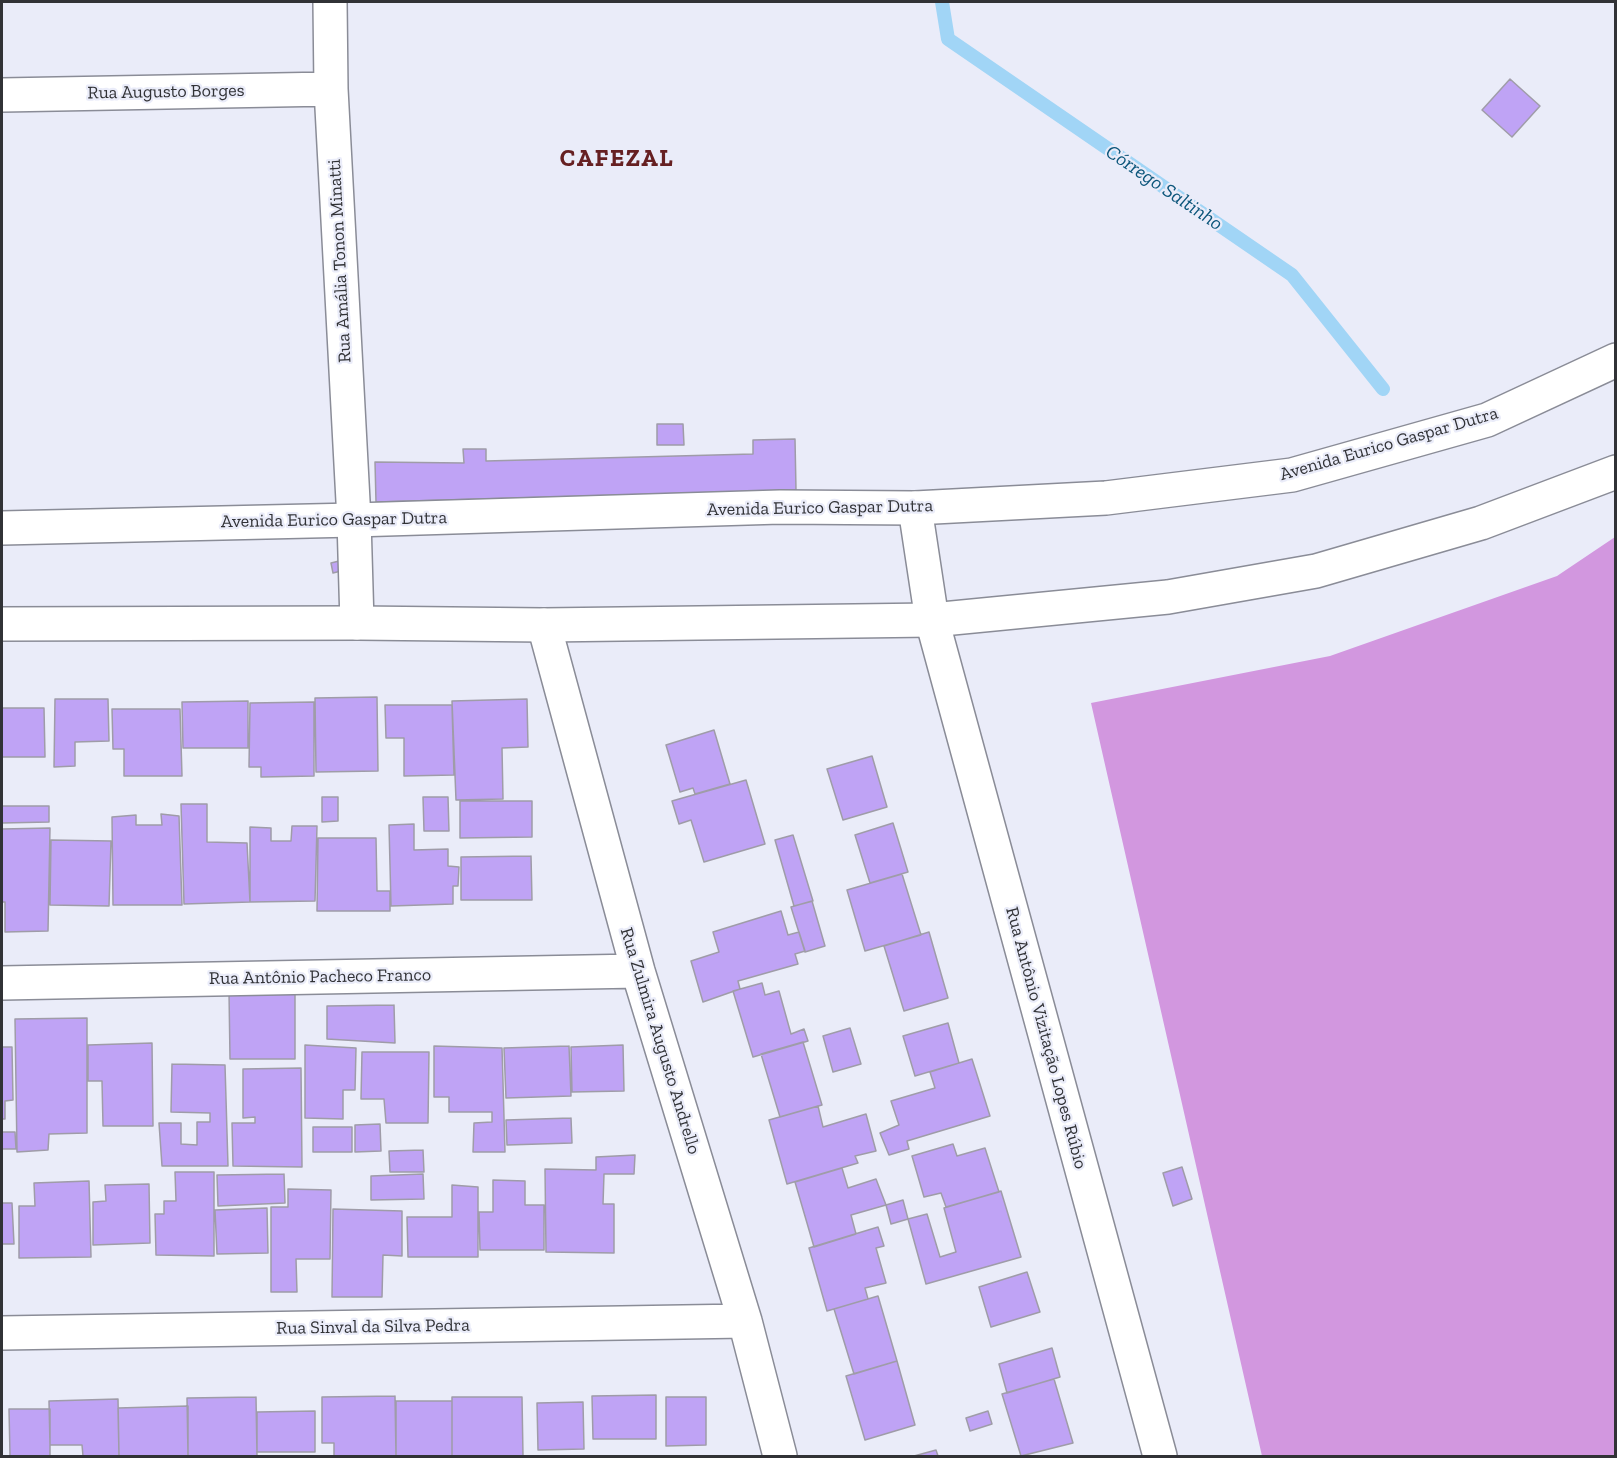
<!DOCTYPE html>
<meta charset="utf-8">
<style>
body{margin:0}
#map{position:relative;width:1617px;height:1458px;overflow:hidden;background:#eaecf9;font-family:"Zilla Slab",serif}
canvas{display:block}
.frame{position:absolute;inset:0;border:3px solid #313236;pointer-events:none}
</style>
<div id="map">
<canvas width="1617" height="1458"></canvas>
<div class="frame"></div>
</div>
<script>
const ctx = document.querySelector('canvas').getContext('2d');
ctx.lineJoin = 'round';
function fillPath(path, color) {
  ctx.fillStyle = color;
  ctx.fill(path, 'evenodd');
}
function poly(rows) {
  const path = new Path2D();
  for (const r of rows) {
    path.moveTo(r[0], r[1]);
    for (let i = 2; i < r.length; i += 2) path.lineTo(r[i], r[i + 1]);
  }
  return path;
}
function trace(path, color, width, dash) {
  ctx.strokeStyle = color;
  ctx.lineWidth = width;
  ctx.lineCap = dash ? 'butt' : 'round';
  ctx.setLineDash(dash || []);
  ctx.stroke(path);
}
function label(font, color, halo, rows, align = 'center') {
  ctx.font = font + ' "Zilla Slab",serif';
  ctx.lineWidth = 4.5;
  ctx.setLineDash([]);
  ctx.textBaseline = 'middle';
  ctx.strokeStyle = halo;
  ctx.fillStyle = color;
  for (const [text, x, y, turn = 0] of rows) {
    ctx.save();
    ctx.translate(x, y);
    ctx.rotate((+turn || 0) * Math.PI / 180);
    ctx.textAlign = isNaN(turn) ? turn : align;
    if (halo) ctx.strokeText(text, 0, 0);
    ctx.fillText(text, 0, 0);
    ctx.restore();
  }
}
fillPath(poly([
 [1615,537,1615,1456,1262,1456,1091,703,1330,656,1557,576]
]), '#d297df');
trace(poly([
 [942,2,948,39,1292,275,1383,389]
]), '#a1d5f6', 14);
const building = poly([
 [1510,79,1540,106,1512,137,1482,110,1510,79],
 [657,424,683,424,684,445,657,445,657,424],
 [795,439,796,490,376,502,375,462,464,463,463,449,486,449,486,461,753,454,753,440,795,439],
 [339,561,341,571,333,573,331,563,339,561],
 [377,697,378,771,316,772,315,698,377,697],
 [55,699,108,699,109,741,75,742,75,766,54,767,55,699],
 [527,699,528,747,502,748,503,799,456,800,452,701,527,699],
 [248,701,248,748,183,748,182,702,248,701],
 [314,702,314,776,261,777,261,767,249,767,250,703,314,702],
 [385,705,452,705,454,775,404,776,404,738,386,738,385,705],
 [2,708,44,708,45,757,2,757,2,708],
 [112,709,180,709,182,776,124,776,124,749,113,749,112,709],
 [714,730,730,784,695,794,693,788,680,792,666,745,714,730],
 [872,756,887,807,843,820,827,769,872,756],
 [746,780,765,844,704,862,691,820,679,824,672,801,746,780],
 [322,797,338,797,338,821,322,822,322,797],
 [423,797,448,797,449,831,424,831,423,797],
 [460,801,532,801,532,837,460,838,460,801],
 [181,804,207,804,207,842,247,843,250,902,184,904,181,804],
 [2,806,49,806,49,822,2,823,2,806],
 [161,814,179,816,182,905,113,905,112,817,136,815,136,825,162,825,161,814],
 [893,823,908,872,870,883,855,835,893,823],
 [414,824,414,850,448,849,448,866,459,867,458,886,453,886,453,904,391,906,389,825,414,824],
 [292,826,317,826,315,901,250,902,250,827,271,828,271,841,291,841,292,826],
 [50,828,48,931,5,932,5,902,2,902,2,829,50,828],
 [793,835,813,901,794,906,775,840,793,835],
 [318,838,376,838,377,891,390,891,390,911,317,911,318,838],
 [51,840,111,841,109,906,50,905,51,840],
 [531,856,532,900,461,900,461,857,531,856],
 [902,874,921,935,865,951,847,890,902,874],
 [812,901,825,946,805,952,791,907,812,901],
 [781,911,788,935,799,932,805,951,795,954,798,964,738,981,740,989,703,1002,691,961,719,952,713,932,781,911],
 [929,932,948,998,904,1011,884,946,929,932],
 [762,983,765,995,779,991,791,1034,804,1029,808,1041,753,1057,733,991,762,983],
 [229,992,295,992,295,1059,230,1059,229,992],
 [394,1005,395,1043,327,1039,327,1006,394,1005],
 [87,1018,87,1133,49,1134,48,1150,17,1152,15,1019,87,1018],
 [948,1023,959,1063,915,1076,903,1036,948,1023],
 [850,1028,861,1064,833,1072,823,1036,850,1028],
 [803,1042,822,1105,780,1117,761,1054,803,1042],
 [152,1043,153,1126,103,1126,102,1081,88,1081,88,1045,152,1043],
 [305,1045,356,1048,355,1090,343,1090,343,1119,305,1118,305,1045],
 [623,1045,624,1091,572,1092,571,1047,623,1045],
 [434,1046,502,1048,505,1152,473,1152,474,1123,492,1122,492,1112,449,1112,449,1097,434,1097,434,1046],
 [569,1046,571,1096,506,1098,504,1048,569,1046],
 [2,1047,12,1047,13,1100,5,1101,5,1119,2,1119,2,1047],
 [362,1052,429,1052,428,1123,386,1123,384,1099,361,1099,362,1052],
 [972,1059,990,1116,907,1141,909,1149,889,1155,880,1133,899,1125,891,1101,935,1088,930,1072,972,1059],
 [172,1064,225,1065,228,1166,162,1166,159,1123,181,1123,181,1144,197,1145,197,1122,210,1122,210,1113,171,1112,172,1064],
 [301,1068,302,1167,233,1166,232,1123,255,1123,255,1117,243,1118,243,1069,301,1068],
 [818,1106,823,1127,866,1114,876,1151,855,1156,858,1163,787,1184,769,1120,818,1106],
 [571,1118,572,1143,507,1145,506,1120,571,1118],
 [380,1124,381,1151,355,1152,355,1125,380,1124],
 [313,1127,352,1127,352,1152,313,1152,313,1127],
 [2,1132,15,1132,16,1149,2,1149,2,1132],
 [953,1144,957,1156,985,1148,999,1192,946,1207,941,1193,924,1197,912,1156,953,1144],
 [423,1150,424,1172,390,1172,389,1151,423,1150],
 [635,1155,634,1174,604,1174,603,1204,614,1204,614,1253,546,1252,545,1169,596,1170,596,1157,635,1155],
 [1182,1167,1192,1199,1173,1206,1163,1173,1182,1167],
 [842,1168,848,1188,876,1179,886,1205,851,1215,856,1234,814,1247,795,1182,842,1168],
 [175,1172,214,1172,214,1256,156,1255,155,1214,164,1214,164,1201,176,1201,175,1172],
 [284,1174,285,1203,218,1206,217,1175,284,1174],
 [423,1174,424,1199,371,1200,371,1176,423,1174],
 [493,1180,525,1181,525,1205,544,1205,544,1250,480,1250,479,1212,493,1212,493,1180],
 [89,1181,91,1257,19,1258,19,1206,35,1206,34,1183,89,1181],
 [149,1184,150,1243,93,1245,93,1202,106,1201,105,1185,149,1184],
 [452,1185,478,1187,478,1257,408,1257,407,1217,452,1217,452,1185],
 [288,1189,331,1190,330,1259,296,1259,297,1292,271,1292,271,1207,288,1207,288,1189],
 [1001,1191,1021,1257,926,1284,908,1219,927,1214,940,1257,956,1252,944,1208,1001,1191],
 [903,1200,908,1219,891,1224,886,1205,903,1200],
 [2,1203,12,1203,14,1244,2,1244,2,1203],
 [267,1208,268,1253,217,1254,215,1210,267,1208],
 [333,1209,402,1211,402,1256,383,1255,382,1297,332,1297,333,1209],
 [878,1227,884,1246,876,1248,886,1283,865,1288,868,1299,827,1311,809,1248,878,1227],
 [1027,1272,1040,1312,991,1327,979,1287,1027,1272],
 [878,1296,897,1361,854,1374,834,1309,878,1296],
 [1052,1348,1060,1377,1007,1393,999,1364,1052,1348],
 [897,1361,915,1425,865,1440,846,1376,897,1361],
 [1054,1379,1073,1443,1021,1456,1002,1394,1054,1379],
 [656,1395,656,1439,593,1439,592,1396,656,1395],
 [395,1396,396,1456,334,1456,334,1443,322,1443,322,1397,395,1396],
 [256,1397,257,1456,188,1456,187,1398,256,1397],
 [452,1397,522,1397,523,1456,452,1456,452,1397],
 [666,1397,706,1397,706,1445,666,1446,666,1397],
 [118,1399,119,1456,83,1456,82,1445,50,1445,49,1401,118,1399],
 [396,1401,452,1401,452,1456,396,1456,396,1401],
 [583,1402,584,1449,538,1450,537,1403,583,1402],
 [188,1406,188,1456,119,1456,118,1408,188,1406],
 [9,1409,50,1409,50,1456,10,1456,9,1409],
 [315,1411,315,1452,257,1452,257,1412,315,1411],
 [988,1411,992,1424,970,1431,966,1418,988,1411],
 [936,1450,938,1456,914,1456,936,1450]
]);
fillPath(building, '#bfa3f5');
trace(building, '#9f9ca8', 1.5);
const street = poly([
 [330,2,331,89,354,520,357,623],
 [2,95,331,89],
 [915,508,932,620,1160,1456],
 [544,625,638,971,745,1321,780,1456],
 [2,983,638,971],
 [2,1333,745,1321]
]);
const secondary = poly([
 [2,528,354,520,780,507,915,508,1106,498,1292,475,1487,420,1616,360],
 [2,624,357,623,544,625,932,620,1168,597,1316,571,1481,523,1616,472]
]);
trace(street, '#8a8c97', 36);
trace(secondary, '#8a8c97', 36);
trace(street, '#fff', 33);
trace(secondary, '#fff', 33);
label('18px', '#313236', '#eaecf9', [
 ["Rua Augusto Borges",166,92,-1],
 ["Rua Amália Tonon Minatti",340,261,-93],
 ["Avenida Eurico Gaspar Dutra",1389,444,-16],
 ["Avenida Eurico Gaspar Dutra",820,508,-1],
 ["Avenida Eurico Gaspar Dutra",334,520,-1],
 ["Rua Antônio Pacheco Franco",320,977,-1],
 ["Rua Antônio Vizitação Lopes Rúbio",1046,1038,75],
 ["Rua Zulmira Augusto Andrello",660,1041,73],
 ["Rua Sinval da Silva Pedra",373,1327,-1]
]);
label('italic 20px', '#0c567b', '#eaecf9', [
 ["Córrego Saltinho",1164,188,34]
]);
ctx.letterSpacing = '1.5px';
label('bold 24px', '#662022', '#eaecf9', [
 ["CAFEZAL",617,159]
]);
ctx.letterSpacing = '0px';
</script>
